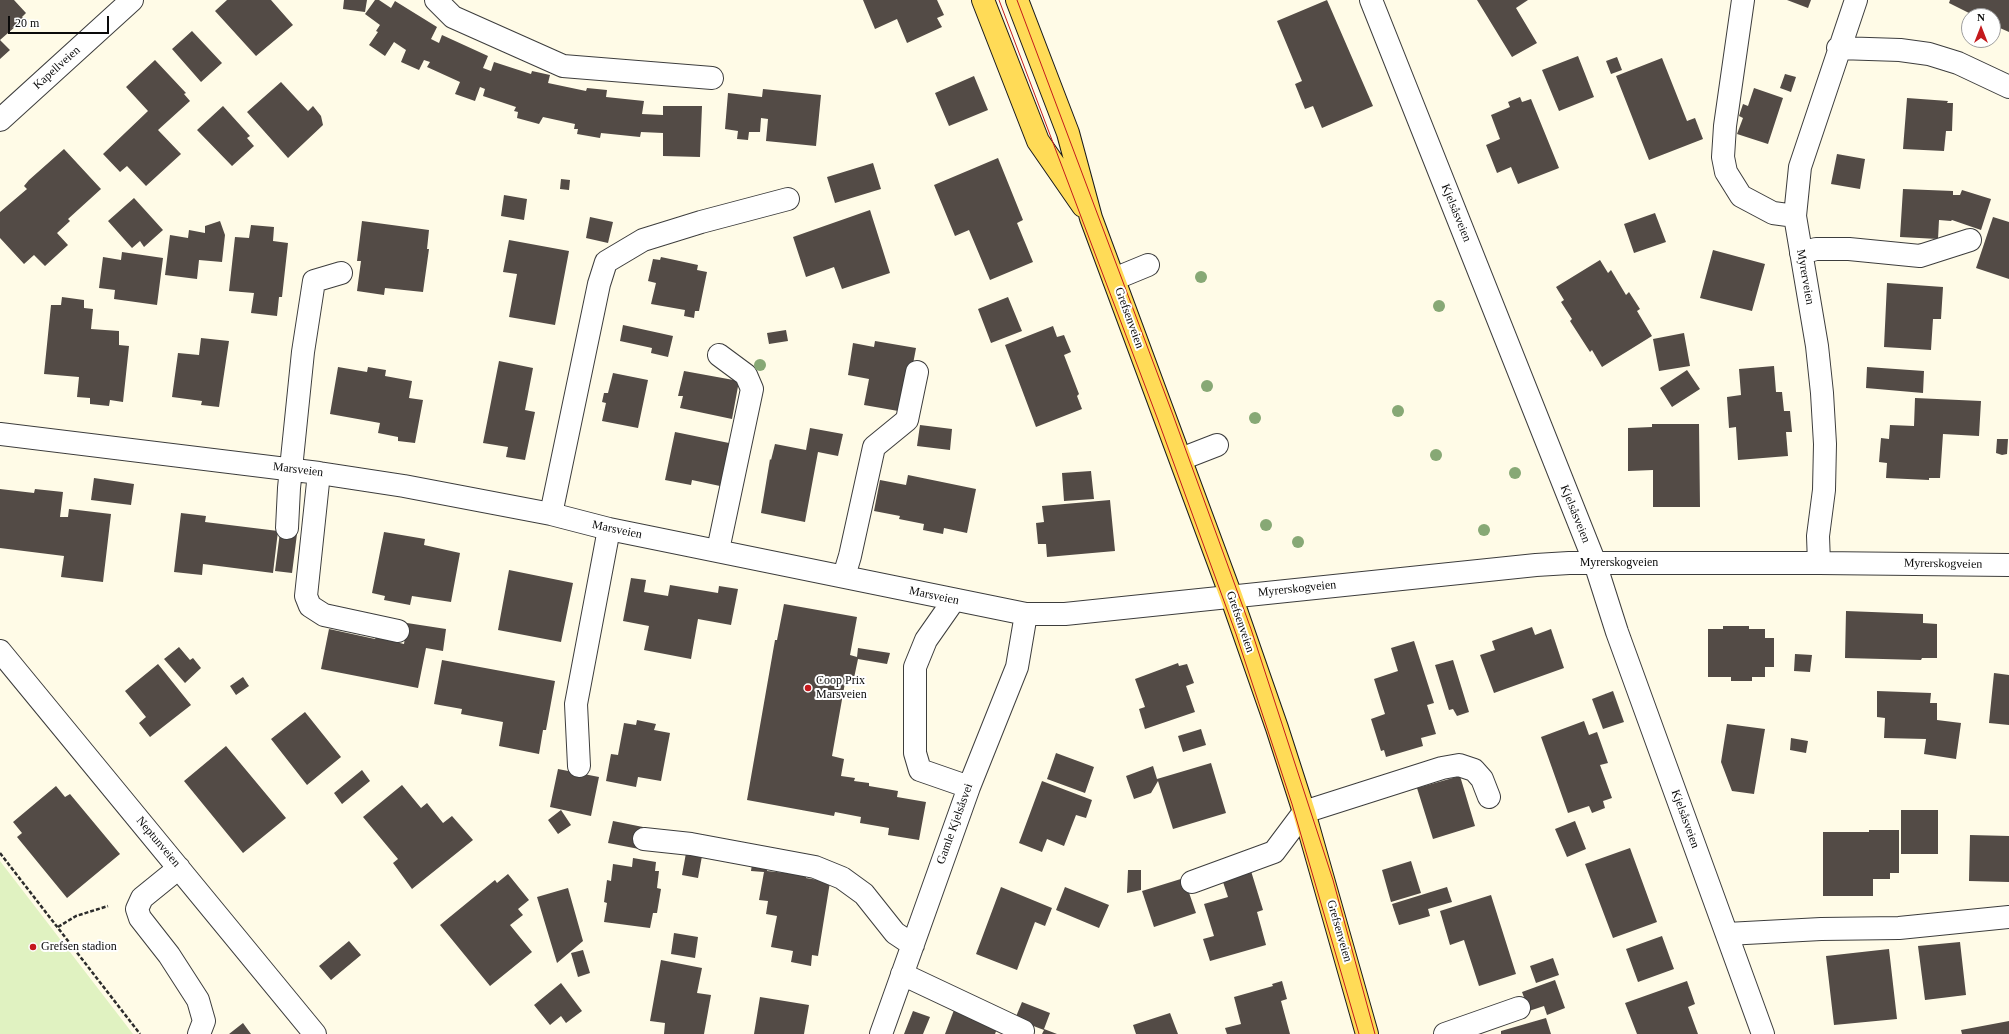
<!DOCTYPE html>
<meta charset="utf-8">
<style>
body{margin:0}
#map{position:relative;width:2009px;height:1034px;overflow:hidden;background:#fffbe7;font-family:Georgia,serif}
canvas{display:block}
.north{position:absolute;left:1961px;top:8px;width:40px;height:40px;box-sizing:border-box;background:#fff;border:1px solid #9d9d9d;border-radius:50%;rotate:0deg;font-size:11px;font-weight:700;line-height:16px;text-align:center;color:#0a0a0a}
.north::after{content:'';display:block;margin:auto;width:14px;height:18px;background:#c4191c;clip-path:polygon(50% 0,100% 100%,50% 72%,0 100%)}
.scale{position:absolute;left:8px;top:16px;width:101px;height:18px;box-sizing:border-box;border:2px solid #0a0a0a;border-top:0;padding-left:5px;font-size:12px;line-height:14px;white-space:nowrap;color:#0a0a0a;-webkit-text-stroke:3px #fff;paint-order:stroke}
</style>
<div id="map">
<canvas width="2009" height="1034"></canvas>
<div class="north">N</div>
<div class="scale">20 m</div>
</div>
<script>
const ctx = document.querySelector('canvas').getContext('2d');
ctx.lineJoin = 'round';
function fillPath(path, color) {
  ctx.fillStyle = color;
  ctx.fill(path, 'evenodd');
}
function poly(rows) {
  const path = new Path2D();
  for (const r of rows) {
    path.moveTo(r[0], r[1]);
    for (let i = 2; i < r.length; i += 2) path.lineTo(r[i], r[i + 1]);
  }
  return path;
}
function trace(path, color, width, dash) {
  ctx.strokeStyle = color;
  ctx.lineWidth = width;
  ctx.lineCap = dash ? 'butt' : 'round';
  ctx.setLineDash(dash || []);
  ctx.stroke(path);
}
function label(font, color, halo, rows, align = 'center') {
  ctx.font = font + ' Georgia,serif';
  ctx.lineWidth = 4;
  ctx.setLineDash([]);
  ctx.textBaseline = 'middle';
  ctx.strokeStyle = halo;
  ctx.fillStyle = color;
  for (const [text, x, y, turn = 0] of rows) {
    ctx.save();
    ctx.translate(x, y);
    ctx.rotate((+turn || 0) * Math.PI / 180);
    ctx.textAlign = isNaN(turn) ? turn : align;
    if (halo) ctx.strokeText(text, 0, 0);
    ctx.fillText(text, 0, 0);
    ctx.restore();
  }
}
fillPath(poly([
 [0,861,133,1034,0,1034]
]), '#e0f2c1');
fillPath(poly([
 [0,0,14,0,26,13,22,17,24,19,0,40,10,50,0,59],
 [227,0,271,0,293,25,256,56,215,11],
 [344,0,367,0,365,12,343,9],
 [375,0,379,0,391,8,395,1,437,27,431,39,439,43,442,35,488,56,483,68,491,71,494,62,531,74,532,71,550,75,548,83,586,91,587,88,607,90,606,97,644,101,642,114,663,115,663,106,702,106,700,157,663,156,663,133,641,132,640,137,601,133,600,138,577,134,578,129,574,129,575,124,543,117,539,124,517,118,518,112,514,111,516,107,483,96,485,89,480,87,475,101,455,94,460,82,427,67,430,62,424,60,419,70,401,62,406,50,394,42,385,56,369,45,378,32,376,31,380,25,365,14],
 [863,0,937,0,944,15,937,18,942,27,907,43,897,19,875,29],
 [1327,0,1373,106,1322,128,1313,106,1305,109,1295,84,1302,81,1277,21],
 [1477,0,1528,0,1516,8,1537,43,1512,57],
 [1787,0,1811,0,1808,8],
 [1950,0,2009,0,2009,32,1993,25,1993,16,1975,16,1949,3],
 [192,31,222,63,201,82,172,49],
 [1578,56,1594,97,1559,111,1542,70],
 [1617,57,1622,70,1611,74,1606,61],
 [1662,58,1687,121,1695,118,1703,139,1649,160,1616,76],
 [155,60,186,93,184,94,190,101,158,130,181,154,146,186,127,166,120,172,103,154,148,111,126,87],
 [1785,74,1796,77,1791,92,1780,88],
 [974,76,988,110,949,126,935,93],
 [281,82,308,111,313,106,321,116,323,125,288,158,247,112],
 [1754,88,1783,98,1768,144,1737,134,1743,118,1739,116,1743,104,1748,106],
 [763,89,821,95,816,146,766,141,768,119,761,118,760,132,749,132,748,140,737,139,738,131,725,129,728,93,762,97],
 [1520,97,1522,102,1531,99,1559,168,1518,184,1511,167,1497,173,1486,145,1500,139,1491,115,1510,107,1508,102],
 [1907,98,1948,101,1947,103,1953,103,1952,131,1946,131,1944,151,1903,149],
 [223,106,250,136,247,138,254,146,232,166,197,130],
 [64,149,101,189,68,219,70,221,57,233,68,245,45,266,34,255,24,264,0,238,0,212,27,189,24,186,29,180],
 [1837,154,1865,159,1860,189,1831,184],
 [998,158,1023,220,1017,223,1033,262,990,280,969,230,955,236,934,185],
 [873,163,881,189,835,203,827,177],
 [561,179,570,180,569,190,560,189],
 [1903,189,1953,191,1953,195,1960,195,1962,190,1991,199,1981,230,1952,220,1951,221,1939,220,1938,239,1900,237],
 [504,195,527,199,524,220,501,216],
 [134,198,163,230,144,247,140,241,132,248,108,221],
 [870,210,890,273,842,289,834,267,806,277,793,237],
 [1655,213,1666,242,1634,253,1624,224],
 [590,217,613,222,608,243,586,238],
 [1993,217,2009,222,2009,279,1976,268],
 [220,221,225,235,222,262,199,260,197,279,165,275,170,235,188,238,189,230,205,233,205,226],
 [362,221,429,230,427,249,429,249,423,292,385,288,384,295,357,291,361,261,357,261],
 [251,225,274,227,273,241,288,243,282,297,279,297,277,316,251,313,254,293,229,291,235,237,249,238],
 [509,240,569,251,555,325,509,317,517,274,503,272],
 [1713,250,1765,264,1752,311,1700,298],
 [122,252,163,258,157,305,114,299,115,290,99,288,103,257,121,260],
 [661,257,698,265,697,270,707,272,699,311,695,311,694,318,684,316,685,310,651,304,656,283,648,281,653,259,660,260],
 [1600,260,1608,273,1611,270,1626,295,1629,292,1640,309,1637,311,1652,336,1602,367,1592,350,1590,352,1570,321,1572,319,1561,302,1564,300,1556,287],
 [1887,283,1943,287,1941,319,1933,319,1931,350,1884,347],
 [62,297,84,300,84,308,93,309,91,329,119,331,119,345,129,346,123,402,110,400,109,406,90,404,90,398,77,397,79,377,44,374,51,305,61,305],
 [1008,297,1022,331,991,343,978,309],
 [623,325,673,336,668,357,651,353,652,348,620,341],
 [1053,326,1057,337,1064,335,1071,352,1064,355,1079,394,1077,396,1082,409,1036,427,1005,345],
 [786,330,788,341,769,344,767,333],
 [1684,333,1690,366,1659,371,1653,339],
 [201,338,229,341,219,407,201,405,202,401,172,397,178,353,199,355],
 [875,341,916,348,904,412,864,405,869,379,848,375,853,343,874,347],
 [499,361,533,368,525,410,535,412,525,460,506,457,508,447,483,443],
 [1774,366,1776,392,1782,392,1784,411,1790,411,1792,432,1786,432,1788,456,1738,460,1736,427,1729,428,1727,397,1741,395,1739,369],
 [338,367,367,372,368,367,386,370,385,376,412,381,409,398,423,400,415,443,398,441,398,437,378,433,380,423,330,414],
 [1867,367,1924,371,1923,393,1866,388],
 [1687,370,1700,389,1672,407,1660,388],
 [684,371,739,381,732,419,680,408,683,396,678,396],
 [613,373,648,380,638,428,602,421,606,403,602,402,604,393,608,393],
 [1915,398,1981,401,1979,436,1943,434,1940,478,1929,478,1929,480,1886,478,1887,463,1879,462,1881,438,1889,439,1890,425,1914,426],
 [1652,424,1699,424,1700,507,1653,507,1653,470,1628,471,1628,428,1652,427],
 [920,425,952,429,950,450,917,446],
 [810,428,843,434,838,456,818,452,805,522,761,513,770,459,771,460,775,444,806,450],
 [675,432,729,443,720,486,692,480,691,485,665,480],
 [1997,439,2008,439,2007,454,2002,455,1996,453],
 [1091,471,1094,499,1064,501,1062,473],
 [908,475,976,489,967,533,944,528,943,534,923,530,924,524,899,519,900,516,874,511,880,480,906,485],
 [94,478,134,484,131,505,91,500],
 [0,489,34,493,35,489,63,492,60,517,68,517,69,509,111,514,103,582,61,577,64,556,0,548],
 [1110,500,1115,551,1047,557,1046,544,1038,544,1036,523,1044,522,1042,506],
 [181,513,206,516,205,522,278,531,273,573,203,564,202,575,174,572],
 [280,532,297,534,292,573,275,571],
 [384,532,425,539,424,545,460,553,451,602,412,596,410,605,384,600,385,596,372,593],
 [509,570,573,583,561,642,498,630],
 [631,578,646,580,644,592,668,596,670,585,718,593,719,586,738,589,731,625,698,619,691,659,644,650,649,626,623,621],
 [784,604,857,617,850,655,857,657,858,648,890,653,887,664,858,659,854,678,846,677,832,756,844,759,841,776,855,778,854,781,869,783,869,786,898,791,897,797,926,802,919,840,888,835,889,828,860,823,861,817,835,812,834,816,747,800,775,640,777,640],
 [1846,611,1923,614,1923,623,1937,624,1937,658,1922,658,1921,660,1845,658],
 [407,623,446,629,443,651,426,648,418,688,321,669,329,629,375,639,379,633,394,636,396,642,404,644],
 [1723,626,1749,626,1749,629,1765,629,1765,638,1774,638,1774,667,1765,667,1765,677,1752,677,1752,681,1731,681,1731,677,1708,677,1708,629,1723,629],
 [1532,627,1535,635,1551,629,1564,668,1494,693,1480,655,1495,650,1492,641],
 [1414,641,1434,703,1427,705,1436,734,1421,738,1423,746,1386,757,1384,750,1381,751,1371,719,1385,714,1374,679,1398,671,1391,648],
 [179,647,190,660,193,658,201,668,185,683,164,659],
 [1795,654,1812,655,1810,672,1794,671],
 [442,660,555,681,546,730,543,730,539,754,499,746,503,722,461,714,462,709,434,704],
 [1453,660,1469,712,1457,716,1453,709,1449,710,1435,665],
 [1178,663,1179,666,1187,664,1194,683,1186,686,1195,712,1145,729,1139,709,1145,707,1135,679],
 [158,664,191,705,150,737,139,723,146,717,125,691],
 [1994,673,2009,675,2009,725,1989,723],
 [243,677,249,686,236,695,230,686],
 [1613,691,1624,722,1603,729,1592,699],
 [1877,691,1931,693,1930,703,1937,703,1937,720,1961,723,1956,759,1924,754,1926,739,1884,738,1885,718,1877,717],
 [305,712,341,757,307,785,271,739],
 [637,720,656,724,654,730,670,733,661,781,638,777,636,787,606,781,611,754,618,755,624,723,636,725],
 [1584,721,1589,735,1597,732,1608,763,1600,765,1612,798,1603,801,1605,808,1592,813,1589,806,1568,813,1541,737],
 [1727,724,1765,729,1754,794,1732,791,1721,762],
 [1201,729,1206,745,1183,752,1178,736],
 [1791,738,1808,741,1806,753,1790,750],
 [226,746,286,818,243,853,184,781],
 [1056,753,1094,767,1085,793,1047,779],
 [1211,763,1226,813,1173,829,1158,781,1151,793,1134,799,1126,776,1153,766,1157,779],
 [558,769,599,777,591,816,550,807],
 [362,770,370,781,342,804,334,793],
 [1460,776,1475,826,1433,839,1417,788],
 [1042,781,1092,800,1086,818,1076,815,1064,846,1047,839,1042,852,1019,843],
 [402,785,421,808,427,803,443,823,452,816,473,840,412,889,393,863,398,859,363,817],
 [56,786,65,797,70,794,120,854,67,898,17,837,22,833,13,822],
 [561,810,571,825,558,834,548,820],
 [1901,810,1938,810,1938,854,1901,854],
 [613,821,643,827,639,849,608,843],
 [1575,821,1586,849,1567,857,1555,829],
 [1869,830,1899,830,1899,873,1890,873,1890,879,1873,879,1873,896,1823,896,1823,832,1869,832],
 [1970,835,2009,836,2009,882,1969,881],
 [1630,848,1657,922,1613,938,1585,864],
 [686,853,702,856,698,878,682,875],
 [633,858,656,862,655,871,659,871,657,888,661,889,657,913,653,913,650,928,604,922,607,903,604,902,607,880,611,881,613,864,632,867],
 [1411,861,1421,893,1391,902,1382,870],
 [752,864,767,866,767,871,806,875,806,878,830,882,818,956,812,955,811,966,791,962,793,951,771,947,777,916,766,914,768,901,759,900,764,872,751,871],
 [1128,870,1141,870,1141,890,1127,893],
 [1251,871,1263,910,1257,912,1266,945,1210,961,1203,939,1214,936,1204,904,1228,897,1222,879],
 [508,874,529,900,518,909,523,915,510,925,532,952,490,986,440,925,495,880,497,883],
 [1184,878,1196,913,1154,927,1142,891],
 [1001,887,1052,908,1045,926,1035,922,1017,970,976,954],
 [1065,887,1109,905,1099,928,1056,910],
 [1447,887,1452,902,1428,909,1430,916,1399,925,1392,904],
 [568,888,583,941,557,963,537,897],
 [1491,895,1516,974,1479,986,1464,940,1450,945,1440,911],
 [674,933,698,937,695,958,671,954],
 [1662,936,1674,969,1638,982,1626,949],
 [349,941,361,955,331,980,319,966],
 [1960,942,1966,995,1925,1000,1918,946],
 [1889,949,1897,1019,1834,1025,1826,956],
 [583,950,590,973,578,977,571,953],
 [1553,958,1559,975,1536,983,1530,966],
 [661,960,702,968,697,993,711,995,704,1034,664,1034,665,1023,650,1021],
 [1555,980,1565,1008,1547,1015,1544,1006,1529,1011,1522,992],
 [1282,981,1287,999,1281,1001,1290,1034,1227,1034,1225,1028,1241,1024,1234,997,1273,986,1272,984],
 [1687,981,1695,1004,1688,1007,1698,1034,1637,1034,1625,1003],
 [561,983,582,1011,566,1023,561,1016,550,1025,534,1005],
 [760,997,809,1005,804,1034,754,1034],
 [1022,1002,1050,1013,1044,1029,1057,1034,1042,1034,1044,1030,1015,1019],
 [954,1010,998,1026,995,1034,945,1034],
 [913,1011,930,1017,923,1034,904,1034],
 [1170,1013,1178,1034,1136,1034,1133,1025],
 [1546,1018,1551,1034,1501,1034,1501,1031],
 [2009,1021,2009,1034,1962,1034,1961,1030],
 [243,1023,251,1034,229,1034]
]), '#534b46');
const minor = poly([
 [436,0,453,17,563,66,712,78],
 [1371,0,1595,563,1617,632,1763,1034],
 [1743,0,1725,126,1723,157,1726,172,1741,196,1773,213,1795,216],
 [1838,48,1900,50,1929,54,1958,63,2009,87],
 [0,120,132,0],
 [1801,253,1816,249,1849,249,1920,256,1970,240],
 [1114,279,1148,265],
 [0,434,319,473,404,486,551,514,609,529,1026,614,1065,614,1536,565,1569,563,1819,563,2009,565],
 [1181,459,1217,445],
 [319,473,306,596,310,606,324,615,398,631],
 [551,514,599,284,606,262,643,240,701,222,788,199],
 [287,528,289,488,303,352,314,281,341,273],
 [718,550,752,389,746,375,719,355],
 [1819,563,1818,536,1824,490,1825,444,1822,393,1817,346,1795,216,1800,167,1856,0],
 [844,576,850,556,874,447,907,420,917,372],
 [954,600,926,640,915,667,915,753,920,770,969,787],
 [0,651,315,1034],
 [579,766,576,704,609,529],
 [644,839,691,844,815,867,842,878,864,894,895,933,913,945],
 [179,868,142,898,137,909,140,918,169,955,198,1000,204,1021,199,1034],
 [1192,882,1274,852,1304,812,1442,768,1459,765,1474,770,1482,779,1489,797],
 [1727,934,1821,929,1899,928,2009,917],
 [902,974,1023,1031],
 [881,1034,969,787,1017,667,1026,614],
 [1445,1034,1519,1008]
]);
const major = poly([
 [983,0,1038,141,1083,206],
 [1017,0,1068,133,1091,218,1231,596,1277,728,1304,812,1367,1034]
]);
trace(minor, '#3d3d3d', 24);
trace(major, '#1b1b1b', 24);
trace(poly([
 [0,853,140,1034],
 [58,927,76,916,108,906]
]), '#2c2c2c', 2.5, [4, 2]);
trace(minor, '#fff', 22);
trace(major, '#ffdb57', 22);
trace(poly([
 [999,0,1158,420,1236,634,1292,804,1359,1034],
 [1017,0,1173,415,1251,629,1333,880,1375,1034]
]), '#c4191c', 1);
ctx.fillStyle = '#87a875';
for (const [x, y] of [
 [1201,277],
 [1439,306],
 [760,365],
 [1207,386],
 [1398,411],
 [1255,418],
 [1436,455],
 [1515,473],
 [1266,525],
 [1484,530],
 [1298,542]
]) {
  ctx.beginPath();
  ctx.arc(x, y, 6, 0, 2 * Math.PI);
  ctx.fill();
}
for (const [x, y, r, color] of [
 [808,688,4,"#c4191c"],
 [33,947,4,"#c4191c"]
]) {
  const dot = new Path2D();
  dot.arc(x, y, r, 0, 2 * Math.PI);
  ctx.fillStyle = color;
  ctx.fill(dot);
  trace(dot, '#fff', 1.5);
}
label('12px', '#0a0a0a', '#fff', [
 ["Kapellveien",57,68,-42],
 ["Kjelsåsveien",1456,213,68],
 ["Myrerveien",1805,277,80],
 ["Grefsenveien",1129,318,70],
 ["Marsveien",298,470,7],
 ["Kjelsåsveien",1575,514,68],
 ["Marsveien",617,530,12],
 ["Myrerskogveien",1619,563],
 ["Myrerskogveien",1943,564,1],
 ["Myrerskogveien",1297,589,-6],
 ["Marsveien",934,596,12],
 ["Grefsenveien",1240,622,71],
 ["Kjelsåsveien",1685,819,70],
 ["Gamle Kjelsåsvei",955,824,-70],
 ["Neptunveien",158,842,50],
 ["Grefsenveien",1339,931,74]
]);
label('12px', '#0a0a0a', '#fff', [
 ["Coop Prix",816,681],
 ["Marsveien",816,695],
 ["Grefsen stadion",41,947]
], 'left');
</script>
